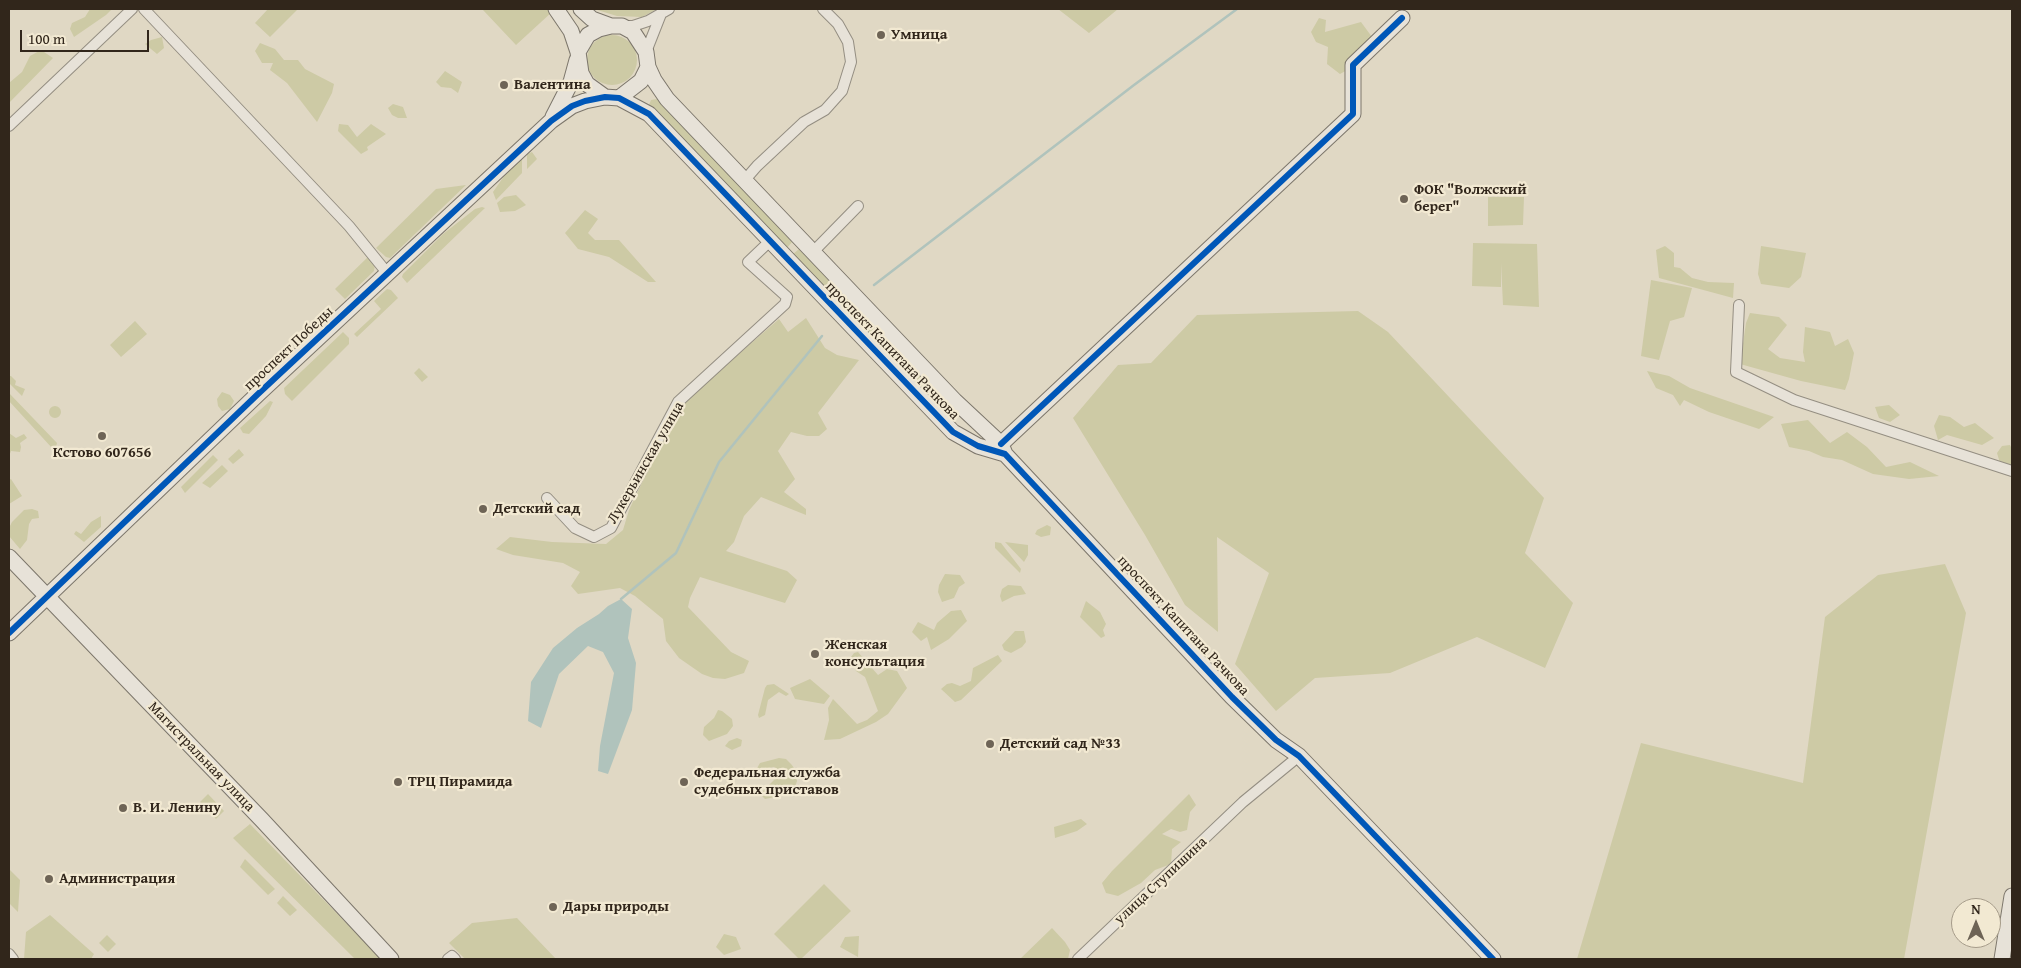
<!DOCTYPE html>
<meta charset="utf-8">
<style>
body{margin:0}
#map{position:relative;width:2021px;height:968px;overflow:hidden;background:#e0d8c4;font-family:"Gentium Book Plus",serif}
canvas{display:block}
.frame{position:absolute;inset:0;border:10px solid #31261b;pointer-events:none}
.north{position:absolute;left:1951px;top:898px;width:50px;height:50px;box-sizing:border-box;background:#f2e9d2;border:1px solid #a59b89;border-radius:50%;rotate:0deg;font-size:14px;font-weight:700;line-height:20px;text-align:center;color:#31261b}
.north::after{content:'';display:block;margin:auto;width:18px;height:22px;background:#6e6456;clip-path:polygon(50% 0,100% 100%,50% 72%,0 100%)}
.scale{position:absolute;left:20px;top:30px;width:129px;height:22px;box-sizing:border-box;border:2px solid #31261b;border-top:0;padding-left:6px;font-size:15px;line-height:18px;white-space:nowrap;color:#31261b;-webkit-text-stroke:4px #f2e9d2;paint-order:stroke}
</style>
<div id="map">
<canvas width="2021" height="968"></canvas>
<div class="frame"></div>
<div class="north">N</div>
<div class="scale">100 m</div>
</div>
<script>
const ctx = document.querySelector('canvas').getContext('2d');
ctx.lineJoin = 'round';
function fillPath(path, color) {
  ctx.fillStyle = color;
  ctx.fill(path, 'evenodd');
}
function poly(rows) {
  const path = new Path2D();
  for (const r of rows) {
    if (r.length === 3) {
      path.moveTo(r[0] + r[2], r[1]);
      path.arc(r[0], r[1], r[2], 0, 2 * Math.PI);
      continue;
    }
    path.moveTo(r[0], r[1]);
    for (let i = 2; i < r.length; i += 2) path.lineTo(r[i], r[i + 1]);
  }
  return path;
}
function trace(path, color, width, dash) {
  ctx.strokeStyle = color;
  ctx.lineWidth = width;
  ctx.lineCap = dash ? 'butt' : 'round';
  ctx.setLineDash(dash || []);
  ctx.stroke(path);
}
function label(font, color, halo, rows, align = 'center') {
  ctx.font = font + ' "Gentium Book Plus",serif';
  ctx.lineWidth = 4.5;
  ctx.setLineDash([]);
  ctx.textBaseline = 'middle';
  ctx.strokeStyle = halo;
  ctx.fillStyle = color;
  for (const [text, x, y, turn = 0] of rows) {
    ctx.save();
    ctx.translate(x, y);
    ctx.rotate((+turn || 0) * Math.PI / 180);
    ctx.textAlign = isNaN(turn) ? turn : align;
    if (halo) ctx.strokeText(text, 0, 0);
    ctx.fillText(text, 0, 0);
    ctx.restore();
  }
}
fillPath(poly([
 [90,9,112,9,106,15,74,37,70,29,72,23,85,17],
 [268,9,298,9,270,37,255,23],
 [485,9,549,9,552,12,516,45,483,10],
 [594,9,657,9,642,17,617,16],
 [1058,9,1118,9,1089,33],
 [1319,18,1326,20,1325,32,1361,22,1372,37,1356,65,1340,74,1327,64,1328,47,1316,42,1311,32],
 [612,60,25],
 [162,37,164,48,157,54,145,44,151,40],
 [260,43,275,49,284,60,298,60,305,69,334,84,332,93,317,122,287,83,270,70,273,63,262,63,255,51],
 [41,50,53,58,9,103,9,83,22,72,30,56],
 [445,71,462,82,458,93,451,88,441,87,436,82],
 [657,99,710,154,792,242,787,248,649,105,651,100],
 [393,104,403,107,407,118,398,118,392,115,388,108],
 [339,124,348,125,357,137,371,124,386,134,367,147,368,150,361,154,338,131],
 [532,152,537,159,527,169,527,154],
 [522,158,522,173,496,200,493,192,507,172],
 [466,185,390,258,386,257,376,248,436,189],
 [516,195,526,205,515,211,500,212,497,203,504,197],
 [1488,197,1524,197,1523,225,1488,226],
 [482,207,485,208,407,283,402,277,403,274,443,234,475,209],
 [585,210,598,219,588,233,595,240,619,240,656,282,648,282,609,257,578,249,565,233],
 [1473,243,1537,244,1539,307,1503,305,1501,263,1501,287,1472,286],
 [1665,246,1674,253,1674,267,1680,268,1692,278,1708,282,1734,283,1733,298,1659,278,1656,250],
 [1761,246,1806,253,1801,277,1789,288,1761,284,1758,274],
 [799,249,852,305,949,404,942,410,792,255],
 [370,255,375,264,374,271,345,299,335,289],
 [1651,280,1692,288,1684,317,1670,321,1659,360,1641,356],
 [387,289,391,290,398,298,357,337,354,334,381,309,374,301],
 [1358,311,1388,332,1544,498,1525,553,1573,603,1545,668,1477,637,1390,673,1315,678,1276,711,1235,664,1269,573,1217,537,1218,632,1185,605,1145,535,1073,418,1118,365,1151,363,1197,315],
 [1750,313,1779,317,1787,325,1768,349,1780,358,1805,362,1803,352,1805,327,1830,332,1835,346,1848,339,1854,353,1849,379,1845,390,1801,381,1740,364,1746,323],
 [806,318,825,348,837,355,859,360,818,413,827,429,819,436,807,436,791,432,778,451,795,479,784,492,806,509,806,515,761,497,744,516,734,542,726,551,787,571,797,580,785,603,700,577,690,598,688,607,731,652,749,661,744,673,725,679,713,678,702,674,679,658,666,641,663,619,635,596,620,588,578,594,571,586,580,572,563,563,513,555,496,549,510,537,552,542,606,544,623,530,629,510,678,407,779,319,788,332],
 [135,321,147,334,121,357,110,345],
 [343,332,349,338,349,344,292,401,285,394,284,388],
 [419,368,428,377,422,382,414,373],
 [1647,371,1669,376,1690,388,1774,417,1759,429,1709,412,1684,400,1680,406,1673,395,1656,388],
 [9,376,11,376,16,381,15,385,25,389,22,396,9,383],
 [222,392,230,395,234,401,230,409,222,411,218,406,217,399],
 [9,393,57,443,56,447,52,448,9,401],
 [270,401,273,402,266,416,249,434,243,433,240,428],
 [1889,405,1900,415,1890,422,1879,418,1875,407],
 [55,412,6],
 [1939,415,1950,417,1964,427,1975,423,1994,438,1982,445,1947,435,1938,440,1934,426],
 [1808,420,1830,443,1847,432,1867,447,1886,467,1910,462,1939,476,1909,479,1873,474,1842,460,1823,457,1809,451,1789,447,1781,424],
 [9,433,16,438,24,434,27,438,20,443,21,447,20,452,11,451,9,456],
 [2010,445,2012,449,2012,465,2000,463,1997,453,2002,446],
 [239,449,244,455,233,464,228,459],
 [213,455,218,460,185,493,181,487],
 [222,465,228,471,210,488,202,483],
 [11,479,22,496,9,504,9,480],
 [32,509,38,511,39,518,32,519,29,524,27,540,20,549,9,536,9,528,12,522,24,510],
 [101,516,101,527,84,542,74,534,76,531,81,534,91,522],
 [1047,525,1051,527,1050,535,1041,537,1035,534,1037,530],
 [995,542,1001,543,1021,569,1020,573,995,548],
 [1005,542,1028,545,1028,555,1024,562],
 [1945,564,1966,613,1904,959,1577,959,1641,743,1803,783,1825,617,1878,575],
 [945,574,960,575,965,583,959,587,954,598,942,602,938,592,939,585],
 [1008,585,1021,586,1026,594,1014,596,1002,602,1000,596,1002,589],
 [1086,601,1100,612,1106,624,1103,630,1105,636,1101,638,1080,617],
 [961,610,967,621,949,639,931,650,927,637,921,641,912,632,918,622,934,630,937,623,951,611],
 [1015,631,1024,631,1026,642,1022,647,1011,653,1004,650,1002,645],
 [858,652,878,675,887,669,897,671,907,688,888,714,876,722,840,739,824,740,829,720,828,708,833,699,857,724,867,720,878,711,865,677,856,671,851,657,854,653],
 [998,655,1002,661,961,700,955,702,941,689,947,684,952,683,960,686,971,681,973,668],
 [810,679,830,696,824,704,795,699,790,688],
 [774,684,789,694,786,696,779,692,768,700,765,715,759,718,758,715,765,688,767,685],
 [718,710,722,711,732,719,733,726,727,734,709,741,703,735,704,727,714,718],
 [737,738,742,740,741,746,732,750,725,746,729,741],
 [779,758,786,759,791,764,795,769,797,781,795,787,783,787,775,797,765,799,760,794,776,778,777,772,774,767,756,770,760,763],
 [208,794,224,811,216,819,200,802],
 [1189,794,1196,805,1190,812,1187,830,1180,832,1171,829,1162,834,1181,842,1172,849,1171,864,1155,870,1141,883,1118,896,1106,893,1102,883,1112,871],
 [1081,819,1087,824,1077,831,1055,838,1054,827],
 [250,824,381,959,355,959,233,838],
 [245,859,275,889,268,895,240,867],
 [9,869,20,880,18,912,9,903],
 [824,884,851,911,801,959,799,959,774,934],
 [283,896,297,910,290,916,277,903],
 [50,915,94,954,91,959,24,959,26,932],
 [517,918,556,959,465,959,449,943,472,923],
 [1052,928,1065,942,1070,950,1068,959,1020,959],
 [724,934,736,937,741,949,724,955,716,947],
 [107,935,116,944,108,952,99,943],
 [859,936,858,957,840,947,845,937]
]), '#cdcaa5');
fillPath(poly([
 [621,599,632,609,628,638,636,663,632,710,608,774,598,771,600,746,614,673,603,652,588,646,559,674,541,728,528,721,531,682,553,648,577,628,599,614,608,606]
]), '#b0c3bc');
trace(poly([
 [874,285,1134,85,1237,9],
 [621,599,676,553,719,462,822,336]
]), '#b0c3bc', 2.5);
const street = poly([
 [144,9,349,226,388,274],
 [624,26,633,26,648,21,669,9],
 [646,52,661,14],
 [9,126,132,9],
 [744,181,757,166,804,122,825,110,842,91,851,62,848,42,838,24,823,9],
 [812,253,858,206],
 [1739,305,1736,372,1794,400,2012,471],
 [547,498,575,528,594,537,611,528,678,402,785,304,787,297,748,262,770,241],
 [9,954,13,959],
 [448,959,452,956,455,959],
 [1078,959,1243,802,1299,756]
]);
const secondary = poly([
 [556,9,571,31,578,52,581,73,587,84,605,97],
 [581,9,592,19,611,26],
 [578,52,588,35,599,29,611,26,622,26,633,32,646,52,648,67,654,80,667,99,955,401,1001,444,1005,454],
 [619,98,641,81,648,67],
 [553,117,571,82,577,60],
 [1001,444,1353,114,1353,65,1402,18],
 [9,557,262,820,391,959],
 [9,633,258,394,551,121,572,106,585,101,605,97,619,98,649,114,953,432,978,446,1005,454,1232,697,1276,740,1299,756,1493,959],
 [2002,959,2012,896]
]);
trace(street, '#948e82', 12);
trace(secondary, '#7c766b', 17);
trace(street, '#e7e2d8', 10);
trace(secondary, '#e7e2d8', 15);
trace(poly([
 [1001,444,1353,114,1353,65,1402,18],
 [9,633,258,394,551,121,572,106,585,101,605,97,619,98,649,114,953,432,978,446,1005,454,1232,697,1276,740,1299,756,1493,959]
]), '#0057b8', 6);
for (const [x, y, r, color] of [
 [881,35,5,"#6e6456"],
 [504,85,5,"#6e6456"],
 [1404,199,5,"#6e6456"],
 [102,436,5,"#6e6456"],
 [483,509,5,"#6e6456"],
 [815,654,5,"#6e6456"],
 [990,744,5,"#6e6456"],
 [398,782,5,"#6e6456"],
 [684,782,5,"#6e6456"],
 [123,808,5,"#6e6456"],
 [49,879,5,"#6e6456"],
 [553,907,5,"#6e6456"]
]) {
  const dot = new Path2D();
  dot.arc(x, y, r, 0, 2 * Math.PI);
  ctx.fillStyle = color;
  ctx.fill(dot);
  trace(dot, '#f2e9d2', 2);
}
label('bold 15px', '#31261b', '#f2e9d2', [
 ["Умница",891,35],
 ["Валентина",514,85],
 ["ФОК \"Волжский",1414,190],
 ["берег\"",1414,207],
 ["Кстово 607656",102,453,"center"],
 ["Детский сад",493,509],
 ["Женская",825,645],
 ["консультация",825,662],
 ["Детский сад №33",1000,744],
 ["Федеральная служба",694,773],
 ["судебных приставов",694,790],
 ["ТРЦ Пирамида",408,782],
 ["В. И. Ленину",133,808],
 ["Администрация",59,879],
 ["Дары природы",563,907]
], 'left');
label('15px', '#31261b', '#f2e9d2', [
 ["проспект Победы",289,349,-43],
 ["проспект Капитана Рачкова",892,351,46],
 ["Лукерьинская улица",646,463,-60],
 ["проспект Капитана Рачкова",1183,626,47],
 ["Магистральная улица",201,757,46],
 ["улица Ступишина",1161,881,-43]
]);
</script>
